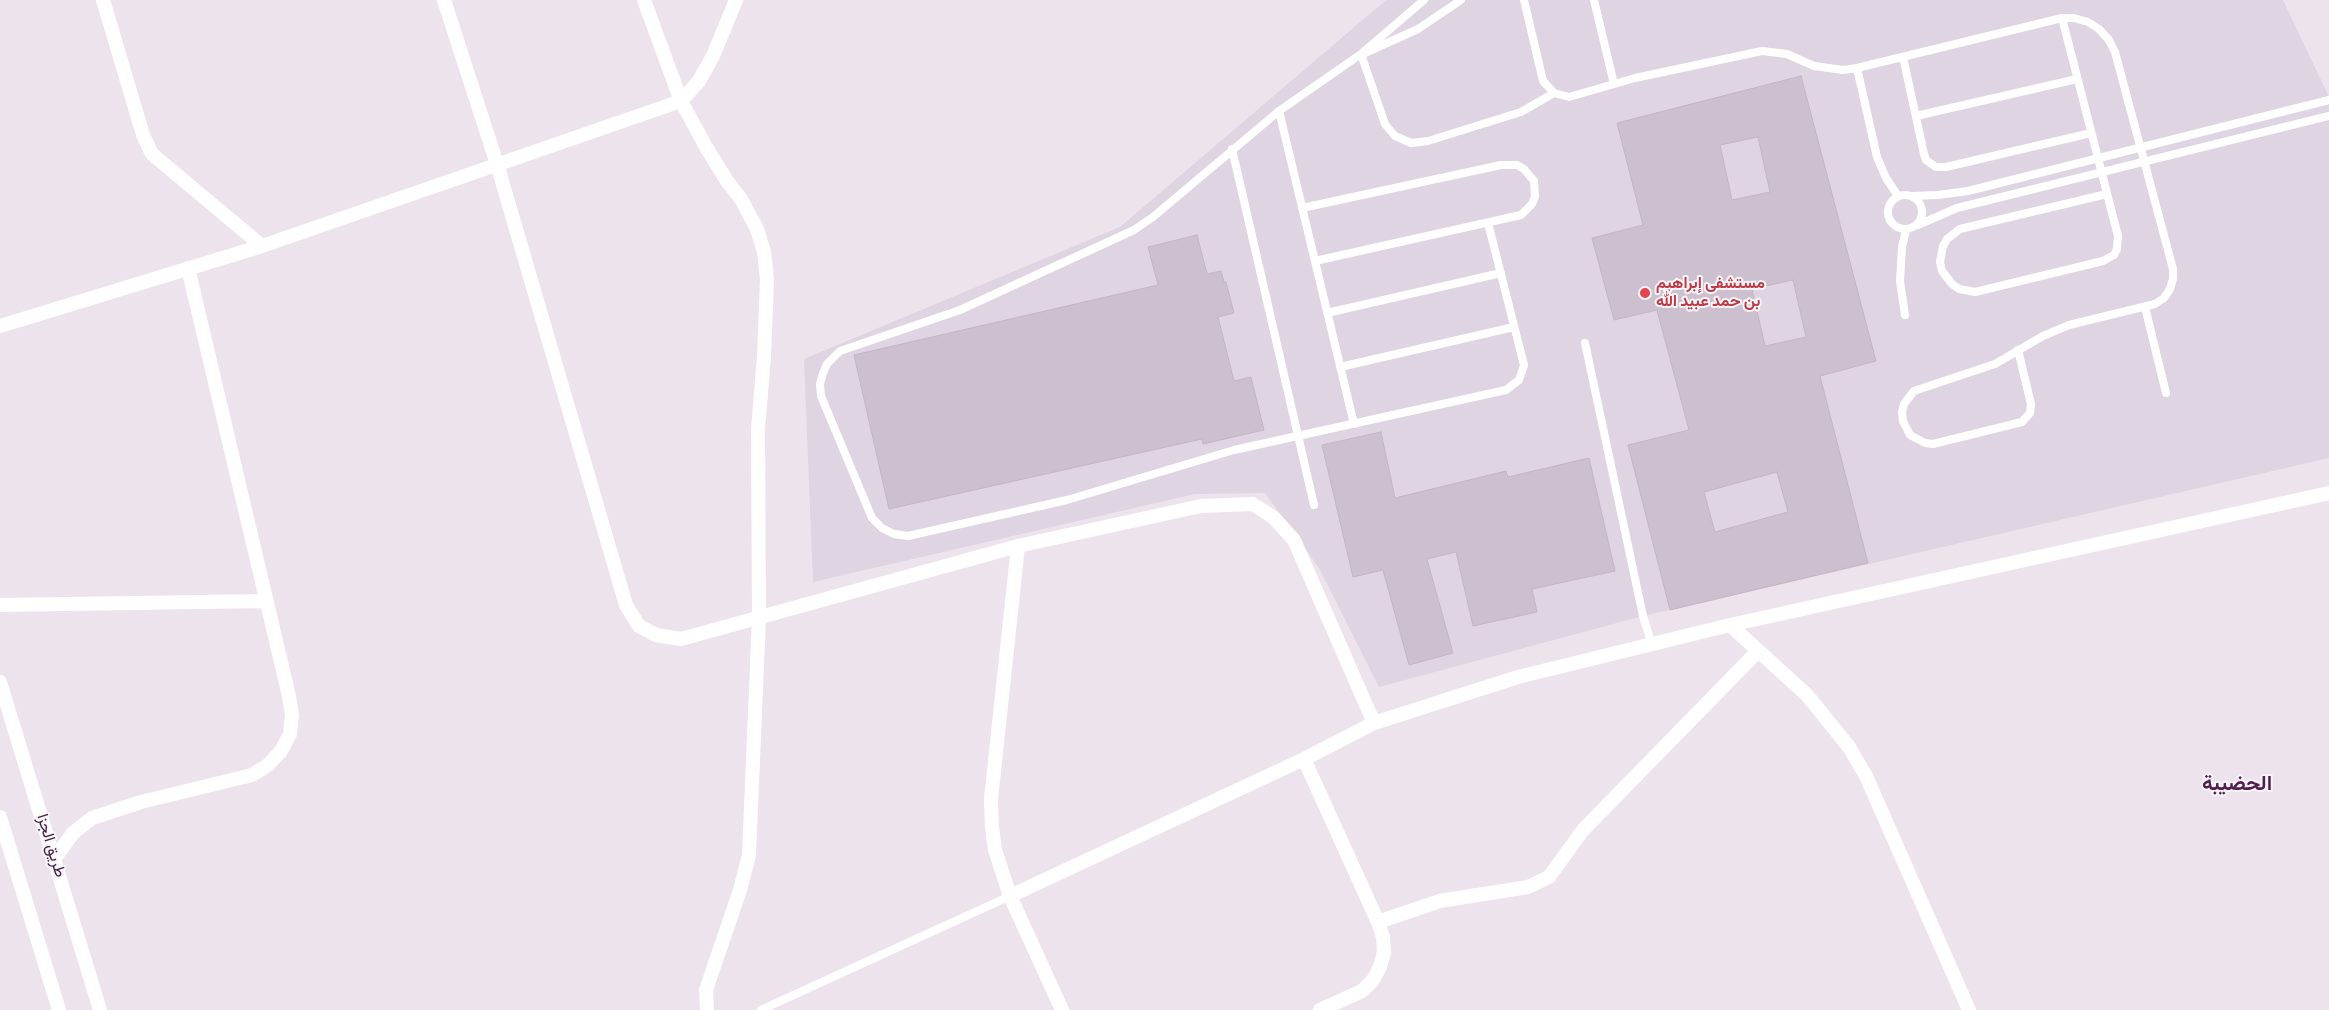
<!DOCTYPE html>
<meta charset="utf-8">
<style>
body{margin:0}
canvas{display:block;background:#ece3ed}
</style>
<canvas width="2329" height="1010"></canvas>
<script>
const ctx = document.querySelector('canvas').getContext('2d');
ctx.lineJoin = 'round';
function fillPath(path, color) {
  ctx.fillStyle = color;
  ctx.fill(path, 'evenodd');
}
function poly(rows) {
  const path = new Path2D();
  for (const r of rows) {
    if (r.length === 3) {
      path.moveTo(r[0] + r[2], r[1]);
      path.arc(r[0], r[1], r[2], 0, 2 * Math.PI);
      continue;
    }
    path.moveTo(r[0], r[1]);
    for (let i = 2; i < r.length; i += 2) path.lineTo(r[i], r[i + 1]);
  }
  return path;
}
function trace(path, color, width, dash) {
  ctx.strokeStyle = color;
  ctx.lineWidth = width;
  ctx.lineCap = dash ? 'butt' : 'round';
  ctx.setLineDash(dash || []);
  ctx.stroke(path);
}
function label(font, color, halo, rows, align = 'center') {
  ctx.font = font + ' "Source Sans 3",Vazirmatn,sans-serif';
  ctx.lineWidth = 4;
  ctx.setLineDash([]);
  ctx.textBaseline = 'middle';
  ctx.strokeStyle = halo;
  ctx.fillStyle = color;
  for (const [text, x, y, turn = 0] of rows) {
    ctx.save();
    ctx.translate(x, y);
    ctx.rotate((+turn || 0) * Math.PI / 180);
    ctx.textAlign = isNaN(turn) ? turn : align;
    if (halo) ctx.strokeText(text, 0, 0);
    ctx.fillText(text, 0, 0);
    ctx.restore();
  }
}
fillPath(poly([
 [1386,0,2283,0,2329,97,2329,458,1643,616,1379,687,1319,568,1265,493,1195,494,813,582,804,359,1120,227]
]), '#dfd4e1');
const building = poly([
 [1801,76,1876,361,1820,376,1868,563,1670,610,1628,445,1689,430,1657,310,1614,320,1592,238,1643,225,1617,123,1801,76],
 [1758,137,1770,192,1732,200,1720,145,1758,137],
 [1793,280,1806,337,1765,346,1752,289,1793,280],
 [1777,472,1788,512,1715,532,1704,492,1777,472],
 [1197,235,1207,274,1221,271,1224,282,1226,282,1234,313,1218,317,1234,381,1251,377,1264,430,1203,444,1202,439,889,509,854,355,1158,285,1148,247,1197,235],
 [1381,432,1395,498,1506,471,1508,477,1589,458,1615,571,1532,589,1537,612,1473,626,1456,552,1427,559,1453,653,1409,665,1383,570,1353,577,1322,445,1381,432]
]);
fillPath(building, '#ccbfce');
trace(building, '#c5b5c7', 1);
trace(poly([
 [1424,0,1361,54,1279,111,1153,217,1134,230,960,310,840,351,827,364,823,373,820,384,821,396,872,518,882,528,894,534,908,536,1067,500,1234,450,1506,390,1519,380,1524,365,1488,223],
 [1524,0,1543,81,1554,93,1569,97,1635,78,1762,51,1787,54,1814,66,1843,70,1857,68,2062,18,2074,18,2088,22,2099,29,2109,40,2115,52,2173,269,2173,279,2170,289,2164,298,2155,304,2069,325,2043,336,1995,364,1914,391,1904,404,1902,412,1903,421,1910,435,1925,443,1933,444,2022,422,2030,413,2031,404,2018,350],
 [1594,0,1614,84],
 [2062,18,2118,236,2117,249,2114,255,2103,261,1975,292,1959,289,1952,284,1942,271,1940,262,1943,246,1947,239,1960,229,2107,194],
 [1365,53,1418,29,1461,0],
 [1361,54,1385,124,1395,136,1411,143,1428,141,1521,112,1554,93],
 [1903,57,1924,154,1926,160,1936,167,1946,167,2091,133],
 [1857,68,1877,157,1886,178,1898,196],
 [1279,111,1354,424],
 [1916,116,2077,79],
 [1232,149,1314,505],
 [1905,212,17],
 [1912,196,1938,195,1968,191,2329,100],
 [1302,208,1501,165,1517,165,1524,169,1534,181,1535,197,1532,204,1521,215,1315,261],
 [1918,225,1957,208,2329,116],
 [2145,307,2166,393],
 [1327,313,1501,273],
 [1905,315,1900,281,1902,247,1906,230],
 [1585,343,1643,616,1652,645],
 [1340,367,1514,327],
 [761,1010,1010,896]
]), '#fff', 8);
trace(poly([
 [103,0,143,135,152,154,262,246],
 [444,0,497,164,626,605,639,626,656,635,681,639,1018,546,1201,506,1253,504,1274,518,1294,540,1374,723],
 [644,0,681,101,706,147,727,181,741,199,757,229,764,252,767,279,764,356,758,429,759,617,749,855,740,890,706,990,707,1010],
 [0,326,262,246,681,101,699,81,713,56,736,0],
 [1018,546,991,799,992,827,995,850,1010,896,1062,1010],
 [0,605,266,601],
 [1730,625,1807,695,1849,747,1866,776,1969,1010],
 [1304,759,1378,922,1383,937,1384,952,1380,967,1373,980,1362,991,1320,1010],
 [54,859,73,833,92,818,141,802,252,775,268,765,281,751,290,734,292,715,289,696,188,268],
 [1010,896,1304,759,1374,723,1518,677,1730,625,2329,493],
 [1378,922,1440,901,1528,887,1549,877,1583,830,1758,651]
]), '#fff', 14);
trace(poly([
 [0,682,100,1010],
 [0,817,59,1010]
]), '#fff', 14);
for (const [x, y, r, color] of [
 [1645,293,6,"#e0444e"]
]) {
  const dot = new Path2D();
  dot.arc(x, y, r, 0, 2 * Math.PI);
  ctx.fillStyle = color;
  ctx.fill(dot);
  trace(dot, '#f8f4f9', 2);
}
label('bold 16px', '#be3a42', '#f8f4f9', [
 ["مستشفى إبراهيم",1656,284],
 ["بن حمد عبيد الله",1656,302]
], 'left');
label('16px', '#3f223e', '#f8f4f9', [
 ["طريق الجزا",50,846,73]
]);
label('bold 21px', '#511e4e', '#f8f4f9', [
 ["الحضيبة",2237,785]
]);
</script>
